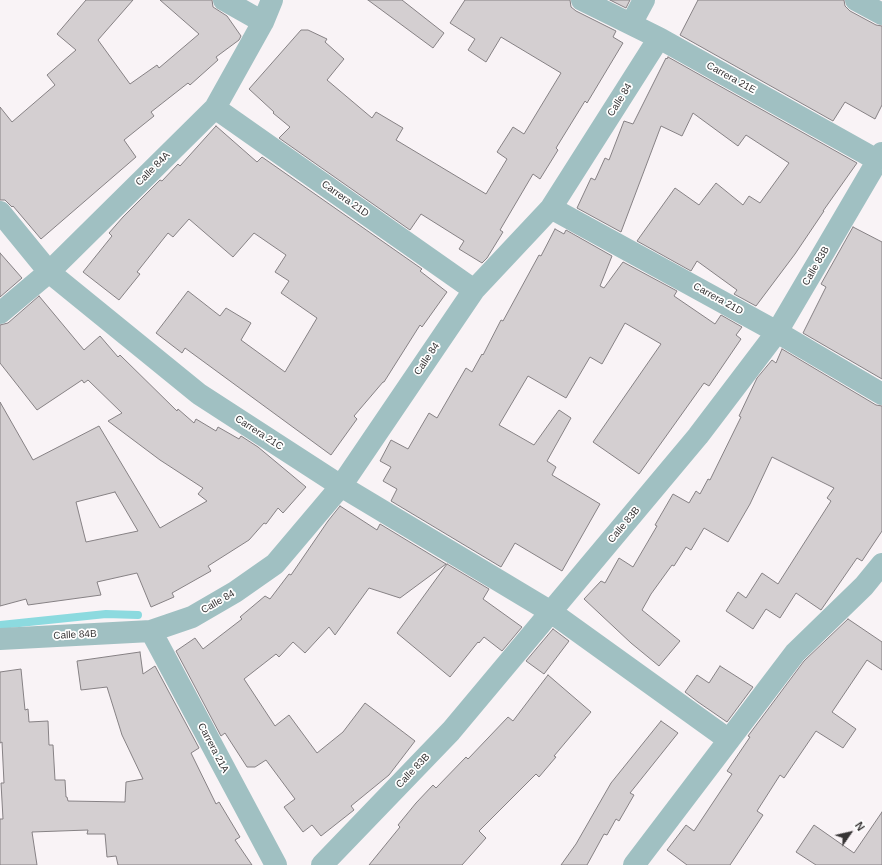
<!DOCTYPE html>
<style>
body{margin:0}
#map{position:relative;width:882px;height:865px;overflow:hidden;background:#f9f3f6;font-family:Arial,sans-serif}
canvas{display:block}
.north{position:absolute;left:830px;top:813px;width:40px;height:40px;-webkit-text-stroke:3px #fff;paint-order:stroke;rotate:56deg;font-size:11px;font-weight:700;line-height:16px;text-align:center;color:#373435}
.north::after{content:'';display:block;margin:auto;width:14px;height:18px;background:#373435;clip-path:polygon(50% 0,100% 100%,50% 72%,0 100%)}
</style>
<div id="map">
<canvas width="882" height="865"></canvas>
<div class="north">N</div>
</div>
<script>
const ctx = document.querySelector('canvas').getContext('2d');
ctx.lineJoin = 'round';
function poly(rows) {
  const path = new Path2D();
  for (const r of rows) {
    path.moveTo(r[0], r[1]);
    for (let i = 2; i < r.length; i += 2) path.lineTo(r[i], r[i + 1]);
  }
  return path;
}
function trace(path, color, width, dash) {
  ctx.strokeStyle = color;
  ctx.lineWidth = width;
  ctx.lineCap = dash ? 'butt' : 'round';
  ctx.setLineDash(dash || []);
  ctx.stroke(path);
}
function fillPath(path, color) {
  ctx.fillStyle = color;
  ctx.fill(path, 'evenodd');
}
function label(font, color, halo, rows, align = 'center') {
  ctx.font = font + ' Arial,sans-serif';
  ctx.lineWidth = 3.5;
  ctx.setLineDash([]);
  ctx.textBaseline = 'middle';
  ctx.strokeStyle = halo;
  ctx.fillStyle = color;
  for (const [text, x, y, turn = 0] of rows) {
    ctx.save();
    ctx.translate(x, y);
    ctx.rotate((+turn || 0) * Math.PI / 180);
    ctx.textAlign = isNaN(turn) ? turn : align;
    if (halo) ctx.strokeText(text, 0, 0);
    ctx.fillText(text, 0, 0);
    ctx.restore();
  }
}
trace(poly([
 [0,625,106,614,138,615]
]), '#8cdadf', 8);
const building = poly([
 [86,0,133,0,98,40,130,84,157,65,159,68,199,34,160,0,212,0,213,7,227,16,241,36,239,40,216,57,218,60,190,85,188,83,151,112,154,116,124,140,136,157,41,239,13,206,12,207,5,200,0,200,0,107,12,122,55,85,47,75,76,50,57,34,86,0],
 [368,0,402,0,444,33,433,48,368,0],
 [465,0,570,0,571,7,576,11,616,31,613,37,623,43,587,103,585,101,556,148,558,150,540,179,533,174,500,230,503,232,487,258,482,263,459,249,464,241,421,214,410,230,279,138,290,127,273,113,274,112,249,89,301,30,308,30,327,39,325,42,344,59,327,80,372,118,376,112,403,128,396,140,486,194,507,159,497,152,513,127,524,134,561,73,501,37,486,62,468,50,475,39,450,23,465,0],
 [610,0,630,0,626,8,610,0],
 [698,0,844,0,845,6,850,11,876,25,882,26,882,105,875,119,845,102,833,121,680,35,698,0],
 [668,57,857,163,823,211,824,211,795,254,756,306,734,294,737,290,697,261,691,271,637,241,675,188,699,205,716,183,743,205,749,196,760,203,789,163,746,135,738,146,693,113,682,136,661,126,621,232,577,208,591,178,595,180,605,158,609,160,624,121,633,124,666,58,667,59,668,57],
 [216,126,257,162,262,157,422,269,420,271,447,292,422,327,420,325,384,382,383,382,354,416,357,419,331,455,185,348,182,353,156,333,188,291,220,316,226,308,251,323,241,340,285,372,317,318,281,293,289,281,275,272,286,255,254,233,233,257,189,219,173,237,168,233,137,272,140,274,119,300,83,272,112,236,109,233,123,217,160,180,162,181,178,164,180,166,216,126],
 [853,227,882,242,882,379,803,333,826,287,821,284,853,227],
 [555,229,564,234,566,230,612,256,600,286,604,288,623,262,677,291,674,296,715,324,721,315,742,327,736,335,741,339,709,386,704,383,639,474,593,442,661,344,625,323,602,364,590,357,566,398,528,376,499,425,534,445,559,410,571,418,547,461,556,467,552,475,600,504,562,571,515,543,501,567,391,501,397,489,383,481,391,467,380,461,391,440,408,449,429,413,437,418,466,368,472,372,482,354,483,355,501,320,503,321,539,255,541,256,555,229],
 [0,253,22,278,0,297,0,253],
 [39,296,84,350,100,336,118,357,120,355,177,411,178,409,194,423,196,419,216,431,218,427,239,439,241,436,258,447,306,487,283,513,278,508,266,524,264,523,249,540,208,566,211,571,172,593,174,597,151,607,137,573,97,582,101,595,28,605,26,599,0,606,0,402,33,460,99,426,160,528,207,501,198,494,203,488,160,460,108,421,122,413,88,380,84,383,82,380,37,410,0,363,0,325,8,323,39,296],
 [115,492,138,531,86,542,76,502,115,492],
 [782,349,876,405,882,406,882,531,862,561,857,558,821,610,796,593,780,618,766,609,753,629,726,611,738,592,746,598,762,573,778,584,831,501,827,498,834,488,772,457,750,504,728,542,704,528,691,550,686,547,674,566,672,565,651,594,642,610,680,641,659,666,631,643,584,599,601,581,605,583,619,558,633,567,657,526,655,525,673,494,689,503,696,491,700,494,708,479,710,480,741,417,739,416,757,378,772,360,776,363,782,349],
 [340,506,377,530,380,524,446,564,400,598,369,588,335,635,329,627,305,653,293,642,279,657,276,654,244,679,275,726,289,715,317,753,343,732,365,703,415,741,389,775,351,806,354,810,321,836,312,825,303,832,284,807,295,799,266,760,255,767,247,767,225,733,221,736,176,651,195,638,203,649,242,619,240,617,265,596,270,599,289,574,291,575,328,521,340,506],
 [447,564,489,589,483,599,522,627,502,651,484,637,479,643,478,642,450,677,397,633,447,564],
 [848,619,882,642,882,670,867,660,832,712,856,729,843,748,816,731,784,778,780,775,757,811,763,815,730,865,687,865,667,850,686,825,694,831,732,774,727,771,750,737,748,736,804,661,848,619],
 [553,629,569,641,544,674,526,661,553,629],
 [140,652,143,674,155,666,199,748,191,753,216,804,219,802,240,837,235,840,252,865,118,865,116,856,107,857,105,834,87,834,88,830,32,832,37,865,0,865,0,819,3,819,1,783,4,783,2,742,0,743,0,672,21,669,25,710,28,709,29,722,48,721,49,745,53,745,55,780,65,780,66,797,67,797,68,801,125,802,126,782,143,779,122,735,107,687,81,690,77,661,140,652],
 [720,666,753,687,727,722,698,702,685,692,697,675,709,683,720,666],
 [548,675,591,712,554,756,556,757,539,777,536,774,479,831,486,838,462,865,369,865,400,827,398,825,416,803,433,785,436,788,466,757,468,759,508,717,513,721,548,675],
 [661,721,678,733,630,793,634,795,619,821,616,819,607,835,604,834,587,865,561,865,576,844,611,783,661,721],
 [882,812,882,865,816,865,796,852,814,825,854,853,882,812]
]);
fillPath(building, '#d4cfd1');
trace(building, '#868184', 1);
trace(poly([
 [224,0,263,22],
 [582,0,659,38,877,160],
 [856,0,882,14],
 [631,24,644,0],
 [215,108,474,290],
 [551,208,777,332,882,394],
 [0,212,49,272,199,394,341,486,551,612,729,740],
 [0,313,49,272,215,108,263,22,272,0],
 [151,631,276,865],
 [0,639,151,631,192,617,235,592,275,564,341,486,474,290,551,208,659,38],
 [322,865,451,731,698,436,777,332,882,153],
 [634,865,795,653,864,586,882,564]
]), '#a0c0c2', 22);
label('10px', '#373435', '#fff', [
 ["Carrera 21E",731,78,29],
 ["Calle 84",620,100,-58],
 ["Calle 84A",153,169,-45],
 ["Carrera 21D",345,199,35],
 ["Calle 83B",816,266,-60],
 ["Carrera 21D",718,299,29],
 ["Calle 84",427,359,-56],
 ["Carrera 21C",259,433,33],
 ["Calle 83B",624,525,-50],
 ["Calle 84",218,602,-30],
 ["Calle 84B",75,635,-3],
 ["Carrera 21A",213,748,62],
 ["Calle 83B",413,771,-46]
]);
</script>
